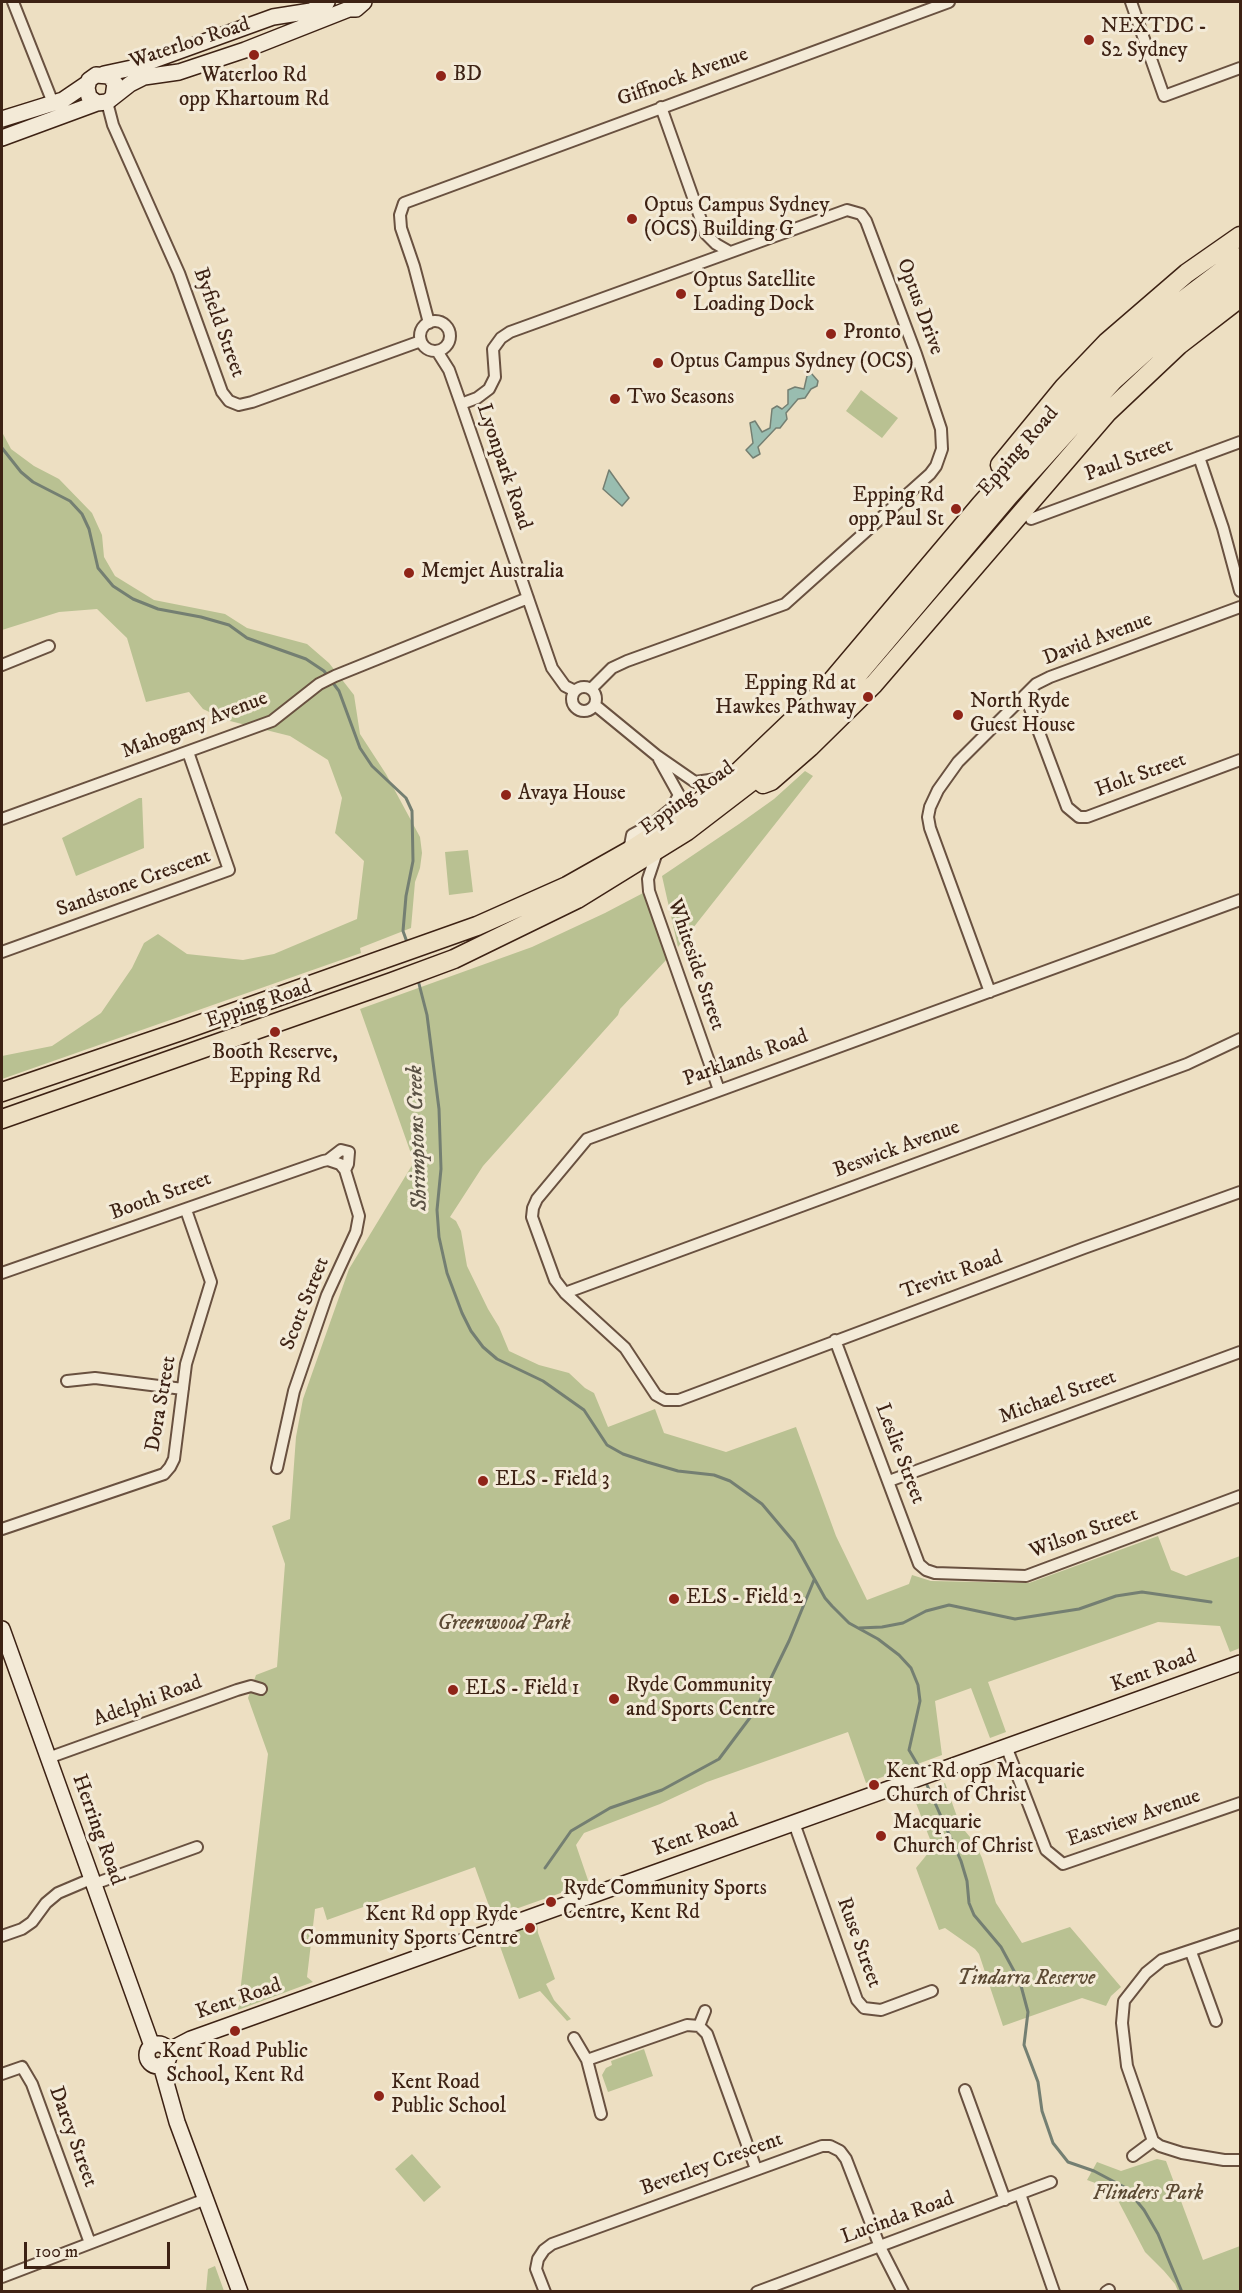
<!DOCTYPE html>
<style>
body{margin:0}
#map{position:relative;width:1242px;height:2293px;overflow:hidden;background:#eddfc2;font-family:"IM FELL DW Pica",serif}
canvas{display:block}
.frame{position:absolute;inset:0;border:3px solid #3d2214;pointer-events:none}
.scale{position:absolute;left:24px;top:2242px;width:146px;height:27px;box-sizing:border-box;border:3px solid #3d2214;border-top:0;padding-left:8px;font-size:18px;line-height:21px;white-space:nowrap;color:#3d2214;-webkit-text-stroke:4px #f3ead7;paint-order:stroke}
</style>
<div id="map">
<canvas width="1242" height="2293"></canvas>
<div class="frame"></div>
<div class="scale">100 m</div>
</div>
<script>
const ctx = document.querySelector('canvas').getContext('2d');
ctx.lineJoin = 'round';
function fillPath(path, color) {
  ctx.fillStyle = color;
  ctx.fill(path, 'evenodd');
}
function poly(rows) {
  const path = new Path2D();
  for (const r of rows) {
    if (r.length === 3) {
      path.moveTo(r[0] + r[2], r[1]);
      path.arc(r[0], r[1], r[2], 0, 2 * Math.PI);
      continue;
    }
    path.moveTo(r[0], r[1]);
    for (let i = 2; i < r.length; i += 2) path.lineTo(r[i], r[i + 1]);
  }
  return path;
}
function trace(path, color, width, dash) {
  ctx.strokeStyle = color;
  ctx.lineWidth = width;
  ctx.lineCap = dash ? 'butt' : 'round';
  ctx.setLineDash(dash || []);
  ctx.stroke(path);
}
function label(font, color, halo, rows, align = 'center') {
  ctx.font = font + ' "IM FELL DW Pica",serif';
  ctx.lineWidth = 6;
  ctx.setLineDash([]);
  ctx.textBaseline = 'middle';
  ctx.strokeStyle = halo;
  ctx.fillStyle = color;
  for (const [text, x, y, turn = 0] of rows) {
    ctx.save();
    ctx.translate(x, y);
    ctx.rotate((+turn || 0) * Math.PI / 180);
    ctx.textAlign = isNaN(turn) ? turn : align;
    if (halo) ctx.strokeText(text, 0, 0);
    ctx.fillText(text, 0, 0);
    ctx.restore();
  }
}
fillPath(poly([
 [861,390,898,418,882,438,846,411],
 [2,432,11,449,34,466,59,479,92,513,102,535,104,557,115,576,154,600,225,614,247,628,307,644,329,663,354,695,360,734,386,774,420,837,422,853,420,868,415,882,411,928,360,948,361,953,2,1079,2,1056,52,1046,101,1013,132,968,144,943,158,934,187,954,243,960,274,954,357,919,364,861,335,833,342,798,328,760,290,736,226,720,203,709,189,692,146,702,127,638,97,609,59,612,2,630],
 [805,771,813,776,678,947,662,876,739,824,774,799],
 [139,798,142,798,144,848,76,876,62,838],
 [468,850,473,892,449,895,445,852],
 [645,892,668,958,620,1009,618,1015,483,1166,450,1217,456,1221,461,1231,467,1266,488,1309,499,1327,509,1351,539,1365,569,1373,585,1388,594,1393,608,1427,655,1409,664,1433,726,1452,796,1427,836,1536,867,1600,909,1584,912,1575,931,1581,1029,1583,1158,1536,1171,1570,1186,1576,1240,1556,1240,1648,1230,1652,1220,1626,1158,1622,988,1682,1006,1732,990,1738,971,1688,935,1701,942,1755,866,1783,848,1732,707,1782,660,1804,584,1833,576,1845,589,1883,493,1917,475,1867,327,1920,323,1907,315,1909,307,1977,313,1982,238,2010,268,1754,248,1698,256,1675,277,1667,285,1564,272,1526,290,1519,296,1437,303,1399,349,1269,414,1162,360,1009,532,947,605,913],
 [945,1783,960,1825,975,1843,982,1858,996,1903,1022,1943,1070,1927,1121,1987,1111,1996,1106,2006,1082,1998,1003,2026,979,1954,975,1949,945,1928,939,1930,916,1868,933,1847,914,1798],
 [537,1923,538,1933,555,1979,546,1984,554,2000,571,2019,567,2021,540,1991,519,1999,497,1938],
 [644,2049,653,2076,608,2092,602,2075,606,2068,612,2065,611,2061],
 [412,2154,441,2187,424,2202,395,2169],
 [1157,2159,1166,2161,1203,2260,1240,2246,1240,2291,1178,2291,1175,2284,1164,2271,1145,2252,1112,2189,1087,2180,1097,2162,1121,2171],
 [215,2266,224,2291,206,2291,208,2269]
]), '#b9c192');
const water = poly([
 [811,373,818,381,817,386,811,389,805,398,798,399,786,413,787,419,780,428,776,428,758,447,760,454,753,458,746,450,753,443,750,423,755,421,762,432,770,428,772,409,777,406,782,409,788,404,788,390,795,387,804,389,807,376,811,373],
 [609,470,629,498,622,506,603,489,609,470]
]);
fillPath(water, '#99bdb0');
trace(water, '#747f72', 1.5);
trace(poly([
 [2,448,21,472,33,482,70,501,82,514,89,529,98,568,113,586,133,599,158,609,201,617,229,625,247,638,306,659,324,671,339,691,360,748,372,766,406,798,412,811,413,861,406,896,403,931,408,945],
 [418,980,427,1015,439,1109,441,1169,437,1210,439,1237,447,1273,462,1313,471,1331,483,1347,497,1359,543,1381,584,1410,607,1445,623,1454,647,1462,678,1471,714,1475,730,1481,762,1504,794,1542,825,1598,832,1606,849,1623,878,1639,899,1655,911,1668,918,1685,920,1701,909,1750,919,1767],
 [859,1628,882,1627,903,1623,926,1611,949,1605,1015,1619,1079,1609,1116,1596,1142,1592,1211,1602],
 [927,1785,961,1861,967,1881,969,1903,974,1915,1001,1947,1020,1982,1028,2012,1024,2045,1038,2082,1042,2111,1053,2143,1068,2162,1094,2171,1126,2188,1144,2210,1158,2234,1182,2292],
 [545,1868,571,1831,610,1808,662,1790,719,1759,755,1711,789,1641,814,1580]
]), '#747f72', 3);
const street = poly([
 [13,2,53,103],
 [1131,2,1164,96,1240,68],
 [107,102,113,125,179,273,222,392,229,401,239,405,252,402,421,341],
 [661,107,706,234,716,244,730,252],
 [435,336,15],
 [429,323,414,266,401,228,400,215,404,203,949,2],
 [437,351,449,370,461,404,552,668,565,686,575,691],
 [461,404,477,398,489,389,495,377,493,349,501,338,510,332,847,210,861,214,866,221,916,354,941,429,942,449,936,466,930,474,785,604,627,661,612,668,591,689],
 [1199,457,1223,528,1240,591],
 [1031,519,1240,442],
 [2,665,49,646],
 [584,699,12],
 [1025,695,1067,807,1079,817,1087,817,1240,760],
 [595,705,656,755,695,782,724,778],
 [2,819,272,721,319,684,335,676,528,598],
 [629,851,632,835,654,823,671,809,679,795,659,759],
 [657,852,648,879,649,891,719,1090],
 [1240,900,587,1139,537,1199,533,1208,532,1217,555,1280,565,1293,625,1348,656,1395,665,1400,679,1400,1084,1248,1240,1192],
 [2,952,229,870,188,752],
 [990,992,930,828,928,817,930,807,938,790,958,762,1036,684,1050,677,1240,607],
 [328,1160,341,1150,349,1152,348,1164,345,1170],
 [2,1273,323,1161,328,1160,340,1164,345,1170,359,1216,356,1232,327,1295,294,1391,277,1468],
 [565,1293,1187,1064,1240,1039],
 [835,1340,919,1564,926,1570,935,1573,1026,1576,1240,1496],
 [67,1381,95,1378,183,1389],
 [889,1481,1240,1352],
 [2,1529,164,1474,170,1467,174,1459,186,1364,211,1282,186,1210],
 [1006,1746,1046,1850,1063,1864,1240,1803],
 [48,1758,237,1690,251,1686,261,1689],
 [794,1823,857,2000,864,2008,881,2010,932,1991],
 [94,1884,197,1847],
 [2,1936,22,1929,32,1922,46,1903,58,1893,91,1879],
 [1191,1952,1216,2021],
 [699,2026,705,2011],
 [574,2038,587,2060,601,2114],
 [587,2060,687,2025,699,2026,707,2034,756,2169],
 [2,2074,22,2067,32,2084,90,2243],
 [965,2090,1005,2200],
 [1153,2141,1127,2066,1122,2023,1124,2001,1146,1973,1162,1960,1240,1934],
 [1153,2141,1160,2146,1182,2153,1224,2160,1240,2160],
 [1133,2156,1153,2141],
 [1020,2194,1054,2292],
 [2,2277,206,2199],
 [545,2292,536,2269,538,2259,544,2250,552,2244,822,2146,830,2146,840,2151,846,2159,880,2247,903,2292],
 [757,2292,1051,2182],
 [1106,2292,1109,2290]
]);
const secondary = poly([
 [104,74,132,68,273,17,311,11,327,2],
 [113,97,115,83,109,76,96,75,89,80,87,88,89,97,97,103,107,102,130,84,144,77,179,72,245,50,349,9,356,9,364,2],
 [2,119,63,100,88,83],
 [2,138,97,103],
 [2,1629,152,2046],
 [158,2055,11],
 [168,2051,191,2039,1240,1663],
 [161,2065,177,2122,240,2292]
]);
const primary = poly([
 [1000,465,1064,387,1107,342,1187,273,1240,236],
 [763,784,771,781,810,747,874,684,1108,412,1179,345,1240,298],
 [2,1092,181,1031,477,926,567,886,629,851,672,823,736,774,824,690,981,504,1098,374,1158,319,1240,257],
 [2,1119,392,982,454,959,577,899,687,831,760,775,834,703,1009,496,1114,380,1173,327,1240,277]
]);
trace(street, '#695140', 14);
trace(secondary, '#3d2214', 18);
trace(primary, '#3d2214', 21);
trace(street, '#f3ead7', 10);
trace(secondary, '#f3ead7', 15);
trace(primary, '#eddfc2', 18);
for (const [x, y, r, color] of [
 [1089,40,6,"#8f2418"],
 [254,55,6,"#8f2418"],
 [441,76,6,"#8f2418"],
 [632,219,6,"#8f2418"],
 [681,294,6,"#8f2418"],
 [831,334,6,"#8f2418"],
 [658,363,6,"#8f2418"],
 [615,399,6,"#8f2418"],
 [956,509,6,"#8f2418"],
 [409,573,6,"#8f2418"],
 [868,697,6,"#8f2418"],
 [958,715,6,"#8f2418"],
 [506,795,6,"#8f2418"],
 [275,1032,6,"#8f2418"],
 [483,1481,6,"#8f2418"],
 [674,1599,6,"#8f2418"],
 [453,1690,6,"#8f2418"],
 [614,1699,6,"#8f2418"],
 [874,1785,6,"#8f2418"],
 [881,1836,6,"#8f2418"],
 [551,1902,6,"#8f2418"],
 [530,1928,6,"#8f2418"],
 [235,2031,6,"#8f2418"],
 [379,2096,6,"#8f2418"]
]) {
  const dot = new Path2D();
  dot.arc(x, y, r, 0, 2 * Math.PI);
  ctx.fillStyle = color;
  ctx.fill(dot);
  trace(dot, '#f3ead7', 2);
}
label('21px', '#3d2214', '#f3ead7', [
 ["NEXTDC -",1101,28],
 ["S2 Sydney",1101,52],
 ["BD",453,76],
 ["Waterloo Rd",254,77,"center"],
 ["opp Khartoum Rd",254,101,"center"],
 ["Optus Campus Sydney",644,207],
 ["(OCS) Building G",644,231],
 ["Optus Satellite",693,282],
 ["Loading Dock",693,306],
 ["Pronto",843,334],
 ["Optus Campus Sydney (OCS)",670,363],
 ["Two Seasons",627,399],
 ["Epping Rd",944,497,"right"],
 ["opp Paul St",944,521,"right"],
 ["Memjet Australia",421,573],
 ["Epping Rd at",856,685,"right"],
 ["Hawkes Pathway",856,709,"right"],
 ["North Ryde",970,703],
 ["Guest House",970,727],
 ["Avaya House",518,795],
 ["Booth Reserve,",275,1054,"center"],
 ["Epping Rd",275,1078,"center"],
 ["ELS - Field 3",495,1481],
 ["ELS - Field 2",686,1599],
 ["Ryde Community",626,1687],
 ["and Sports Centre",626,1711],
 ["ELS - Field 1",465,1690],
 ["Kent Rd opp Macquarie",886,1773],
 ["Church of Christ",886,1797],
 ["Macquarie",893,1824],
 ["Church of Christ",893,1848],
 ["Ryde Community Sports",563,1890],
 ["Centre, Kent Rd",563,1914],
 ["Kent Rd opp Ryde",518,1916,"right"],
 ["Community Sports Centre",518,1940,"right"],
 ["Kent Road Public",235,2053,"center"],
 ["School, Kent Rd",235,2077,"center"],
 ["Kent Road",391,2084],
 ["Public School",391,2108]
], 'left');
label('21px', '#3d2214', '#f3ead7', [
 ["Waterloo Road",190,44,-18],
 ["Giffnock Avenue",683,78,-20],
 ["Optus Drive",919,307,70],
 ["Byfield Street",218,323,70],
 ["Epping Road",1019,452,-49],
 ["Paul Street",1129,461,-20],
 ["Lyonpark Road",503,467,71],
 ["David Avenue",1098,640,-21],
 ["Mahogany Avenue",195,726,-21],
 ["Holt Street",1141,776,-20],
 ["Epping Road",688,799,-36],
 ["Sandstone Crescent",134,884,-20],
 ["Whiteside Street",695,965,71],
 ["Epping Road",259,1005,-19],
 ["Parklands Road",746,1059,-20],
 ["Beswick Avenue",897,1150,-20],
 ["Booth Street",161,1197,-20],
 ["Trevitt Road",952,1276,-20],
 ["Scott Street",306,1304,-68],
 ["Michael Street",1058,1398,-20],
 ["Dora Street",162,1404,-80],
 ["Leslie Street",899,1454,69],
 ["Wilson Street",1084,1534,-20],
 ["Kent Road",1154,1672,-20],
 ["Adelphi Road",148,1702,-20],
 ["Eastview Avenue",1134,1819,-19],
 ["Herring Road",97,1830,70],
 ["Kent Road",696,1836,-20],
 ["Ruse Street",858,1943,70],
 ["Kent Road",239,2000,-19],
 ["Darcy Street",72,2137,70],
 ["Beverley Crescent",712,2165,-20],
 ["Lucinda Road",898,2219,-20]
]);
label('italic 21px', '#5c4a34', '#f3ead7', [
 ["Greenwood Park",504,1625],
 ["Tindarra Reserve",1026,1980],
 ["Flinders Park",1148,2195]
]);
label('italic 22px', '#595043', '#f3ead7', [
 ["Shrimptons Creek",419,1138,-92]
]);
</script>
